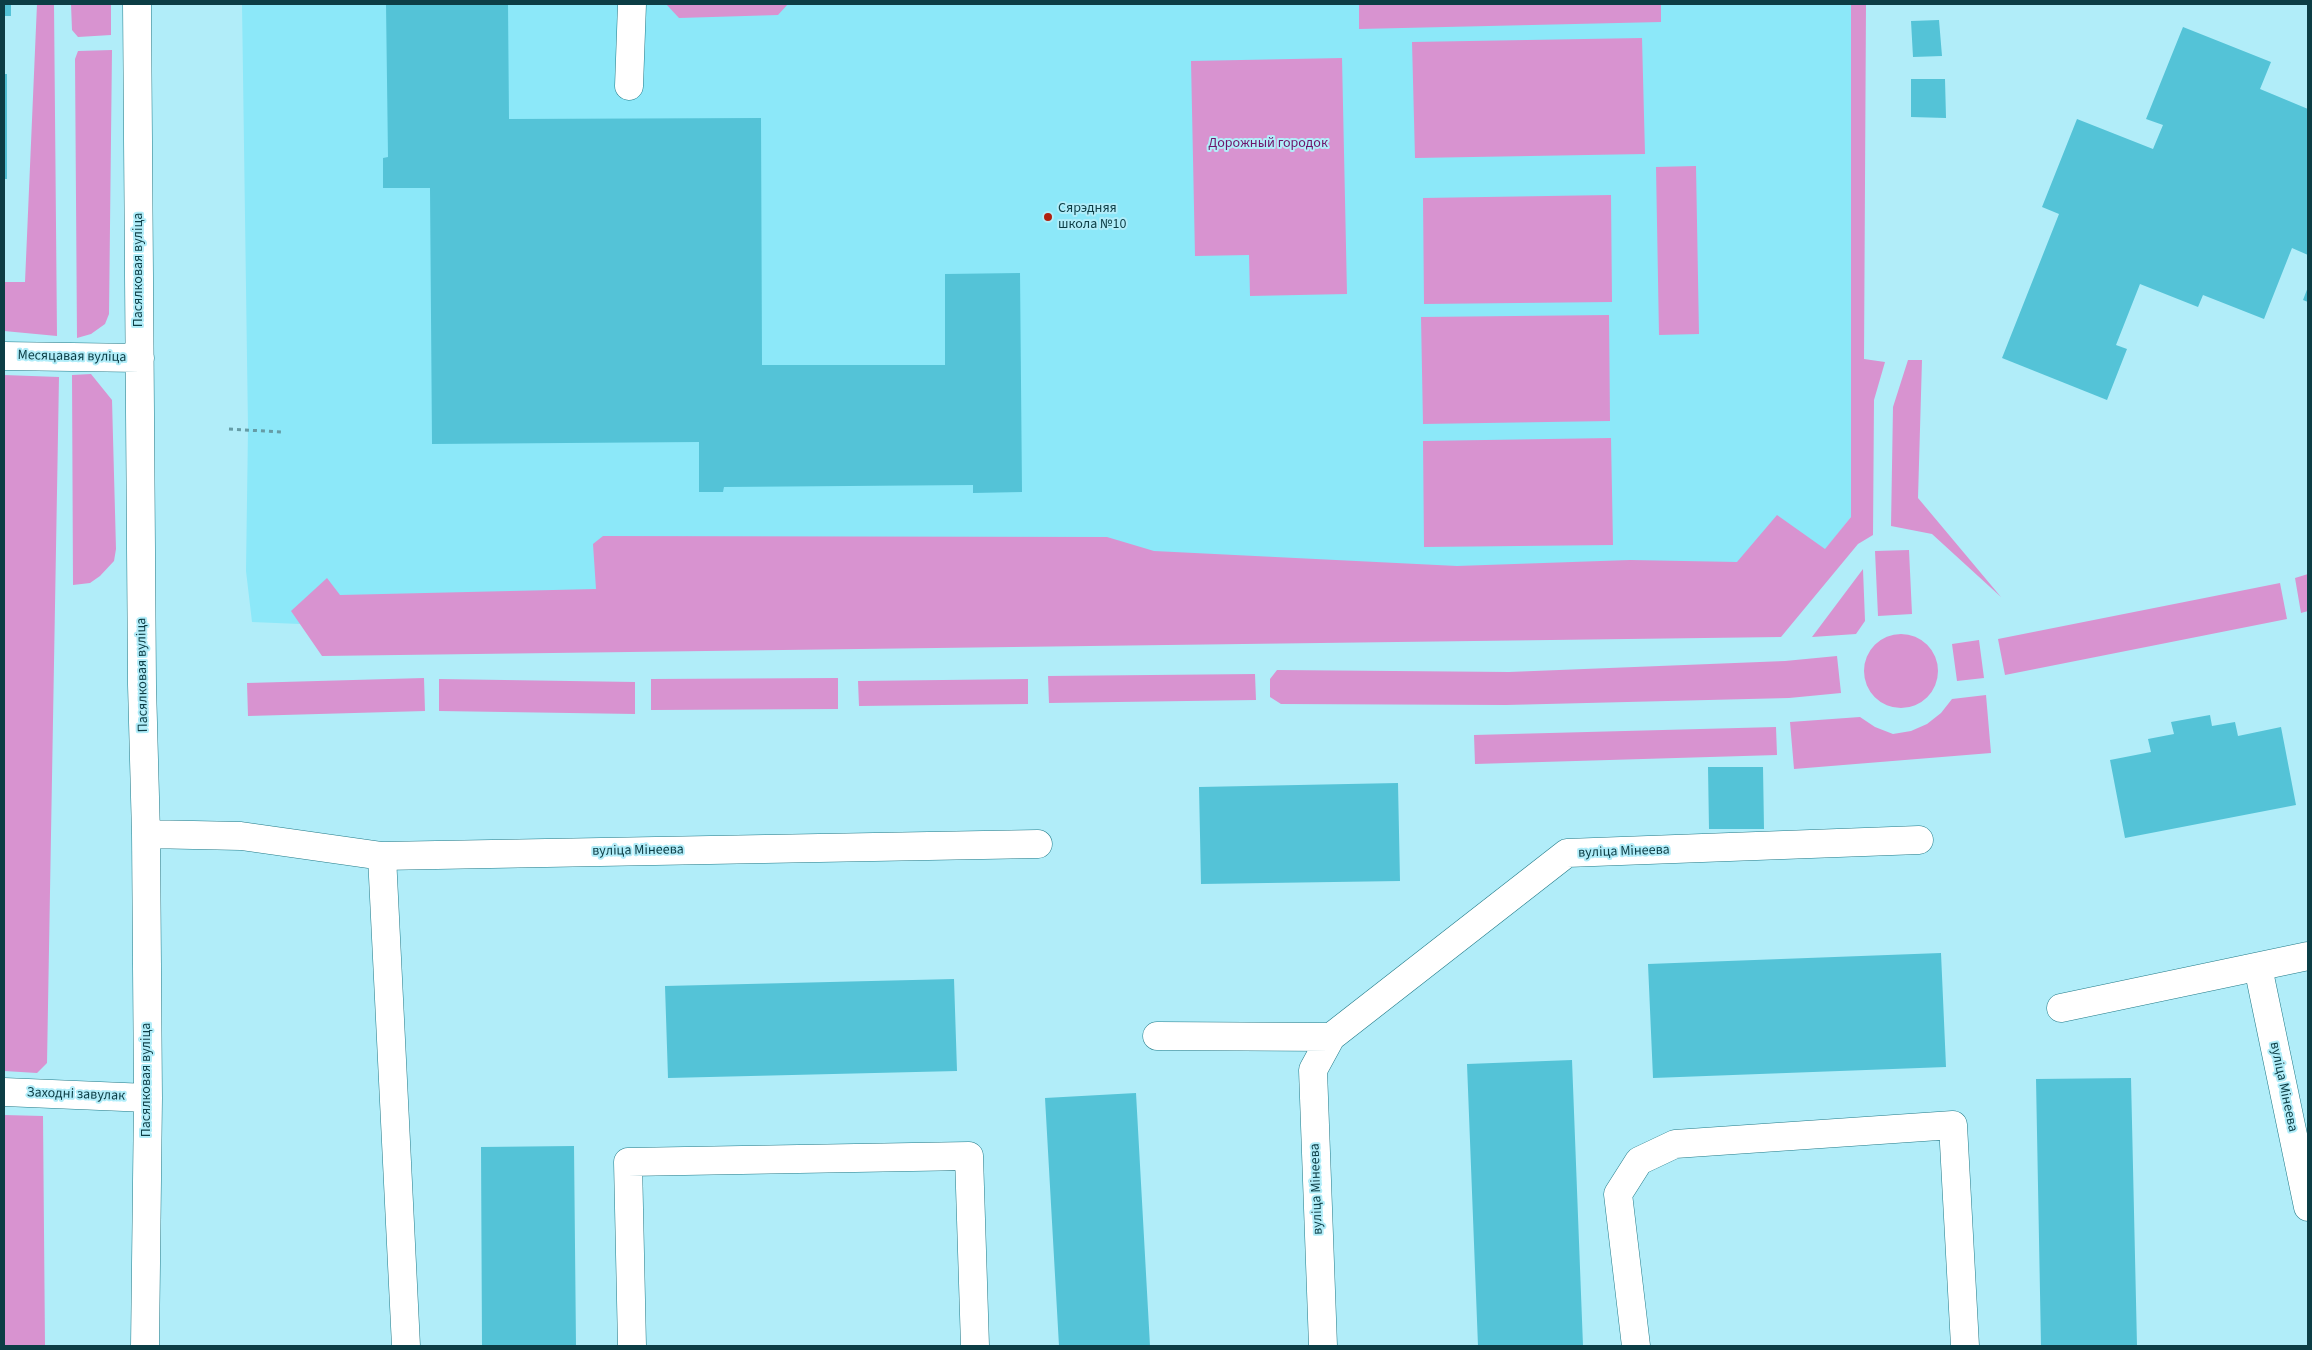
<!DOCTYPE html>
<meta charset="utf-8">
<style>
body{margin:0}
#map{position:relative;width:2312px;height:1350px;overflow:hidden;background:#b1edf9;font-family:"Source Sans 3",sans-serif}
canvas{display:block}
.frame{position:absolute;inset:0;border:5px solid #0c3d45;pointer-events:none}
</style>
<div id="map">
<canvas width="2312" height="1350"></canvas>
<div class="frame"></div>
</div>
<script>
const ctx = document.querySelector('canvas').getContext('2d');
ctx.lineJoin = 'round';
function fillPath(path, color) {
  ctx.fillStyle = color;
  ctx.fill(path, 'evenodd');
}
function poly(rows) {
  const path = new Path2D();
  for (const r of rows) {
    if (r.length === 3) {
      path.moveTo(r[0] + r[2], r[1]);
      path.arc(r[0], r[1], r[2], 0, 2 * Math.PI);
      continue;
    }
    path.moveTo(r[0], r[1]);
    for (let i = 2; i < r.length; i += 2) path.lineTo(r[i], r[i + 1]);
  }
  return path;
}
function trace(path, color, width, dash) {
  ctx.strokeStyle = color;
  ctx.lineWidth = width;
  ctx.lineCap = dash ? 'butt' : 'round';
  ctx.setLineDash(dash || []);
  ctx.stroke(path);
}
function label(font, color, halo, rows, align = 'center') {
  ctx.font = font + ' "Source Sans 3",sans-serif';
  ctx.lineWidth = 4;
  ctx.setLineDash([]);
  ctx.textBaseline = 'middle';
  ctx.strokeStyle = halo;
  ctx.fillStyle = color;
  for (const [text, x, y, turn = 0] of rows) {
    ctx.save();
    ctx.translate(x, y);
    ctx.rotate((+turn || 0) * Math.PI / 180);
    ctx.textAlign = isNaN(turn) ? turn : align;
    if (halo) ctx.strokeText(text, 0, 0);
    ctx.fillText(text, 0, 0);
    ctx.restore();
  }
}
fillPath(poly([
 [242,4,1851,4,1851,517,1776,612,300,624,252,622,246,571,248,429]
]), '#8ce8f9');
fillPath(poly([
 [37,4,54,4,57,336,4,331,4,282,25,282],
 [71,4,111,4,111,35,78,37,72,30],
 [666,4,788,4,778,15,679,18],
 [1359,4,1661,4,1661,22,1359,29],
 [1851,4,1866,4,1864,359,1885,362,1874,400,1873,535,1858,544,1781,637,322,656,291,611,327,578,340,595,596,589,593,544,603,536,1107,537,1154,551,1457,566,1630,560,1737,562,1777,515,1825,549,1851,517],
 [1642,38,1645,154,1415,158,1412,42],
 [112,50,109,314,105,324,91,334,77,338,75,59,78,51],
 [1342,58,1347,294,1250,296,1249,255,1195,256,1191,61],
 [1696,166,1699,334,1659,335,1656,167],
 [1611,195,1612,302,1424,304,1423,198],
 [1609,315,1610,421,1423,424,1421,317],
 [1908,360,1922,360,1918,498,2001,597,1932,534,1891,526,1893,407],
 [91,374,112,400,116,549,114,561,100,576,90,583,73,585,72,375],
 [4,375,59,377,47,1063,37,1073,4,1071],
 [1611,438,1613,545,1424,547,1423,441],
 [1909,550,1912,614,1878,616,1875,551],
 [1863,569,1865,621,1856,634,1812,637],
 [2308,574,2308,611,2301,613,2295,578],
 [2280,583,2287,619,2005,675,1998,639],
 [1901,671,37],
 [1979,640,1984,678,1957,681,1952,644],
 [1837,656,1841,693,1789,698,1506,705,1281,704,1270,697,1270,679,1277,670,1509,672,1785,661],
 [1255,674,1256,700,1049,703,1048,676],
 [424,678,425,711,248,716,247,683],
 [838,678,838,709,651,710,651,679],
 [439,679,635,682,635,714,439,711],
 [1028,679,1028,704,859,706,858,681],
 [1986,695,1991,753,1794,769,1790,722,1860,717,1875,727,1893,734,1911,731,1927,724,1941,713,1952,699],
 [1776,727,1777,755,1475,764,1474,735],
 [4,1115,43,1116,45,1346,4,1346]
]), '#d893d0');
fillPath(poly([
 [4,4,11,4,11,16,4,16],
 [386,4,508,4,509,119,761,118,762,365,945,365,945,274,1020,273,1022,492,973,493,973,485,724,487,723,492,699,492,699,442,432,444,430,188,383,188,383,158,388,157],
 [1939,20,1942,56,1913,57,1911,21],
 [2183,27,2271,62,2260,89,2308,109,2308,255,2292,248,2264,319,2203,295,2198,307,2140,284,2116,345,2127,349,2107,400,2002,358,2059,214,2042,207,2077,119,2153,149,2163,125,2146,119],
 [4,74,7,74,7,179,4,179],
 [1911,79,1945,79,1946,118,1911,117],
 [2308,287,2308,302,2303,300],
 [2210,715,2212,726,2235,722,2238,736,2281,727,2296,805,2125,838,2110,760,2151,752,2148,739,2174,734,2171,722],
 [1708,767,1763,767,1764,829,1709,829],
 [1398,783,1400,881,1201,884,1199,787],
 [1941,953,1946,1067,1653,1078,1648,964],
 [954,979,957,1071,668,1078,665,986],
 [1572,1060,1583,1346,1478,1346,1467,1064],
 [2131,1078,2137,1346,2041,1346,2036,1079],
 [1136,1093,1150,1346,1059,1346,1045,1098],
 [574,1146,576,1346,482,1346,481,1147]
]), '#54c3d7');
const minor = poly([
 [137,4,142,685,146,834,148,1098,145,1346],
 [629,86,632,4],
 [4,356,140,358],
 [146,834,241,836,382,856,1038,844],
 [382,856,406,1346],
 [2258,967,2308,1207],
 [2061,1008,2308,956],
 [1157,1036,1331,1037],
 [4,1092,148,1098],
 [632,1346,628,1162,969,1156,975,1346],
 [1323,1346,1313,1070,1331,1037,1567,853,1919,840],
 [1636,1346,1618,1194,1639,1161,1675,1144,1953,1125,1965,1346]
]);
trace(minor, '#217a88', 29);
trace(poly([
 [229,429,281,432]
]), '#659ca6', 3, [4, 4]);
trace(minor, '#fff', 28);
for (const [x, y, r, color] of [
 [1048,217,5,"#b0210f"]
]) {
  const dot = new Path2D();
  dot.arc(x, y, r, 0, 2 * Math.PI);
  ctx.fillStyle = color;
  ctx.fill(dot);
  trace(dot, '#b1edf9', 2);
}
label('14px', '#6f1469', '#b1edf9', [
 ["Дорожный городок",1268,144]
]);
label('14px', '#0c3d45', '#b1edf9', [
 ["Сярэдняя",1058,209],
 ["школа №10",1058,225]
], 'left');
label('14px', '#0c3d45', '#b1edf9', [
 ["Пасялковая вуліца",139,270,-90],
 ["Месяцавая вуліца",72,357,1],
 ["Пасялковая вуліца",143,675,-91],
 ["вуліца Мінеева",638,851,-1],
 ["вуліца Мінеева",1624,852,-2],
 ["Пасялковая вуліца",147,1080,-90],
 ["вуліца Мінеева",2283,1087,78],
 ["Заходні завулак",76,1095,2],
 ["вуліца Мінеева",1317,1189,-92]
]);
</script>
